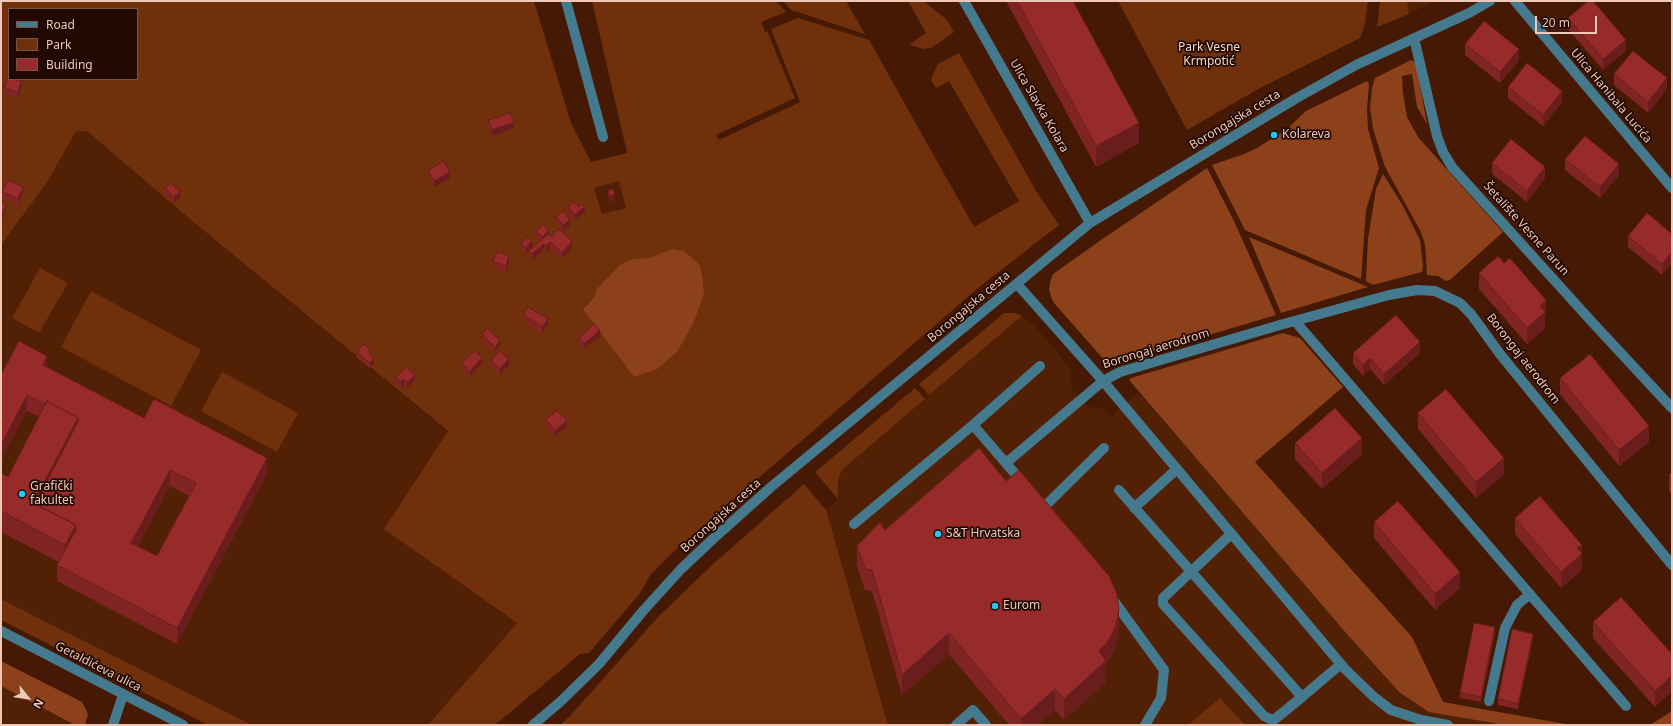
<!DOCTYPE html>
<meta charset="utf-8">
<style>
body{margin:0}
#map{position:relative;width:1673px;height:726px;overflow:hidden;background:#451903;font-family:"Noto Sans",sans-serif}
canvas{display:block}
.frame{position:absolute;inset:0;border:2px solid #eec9b9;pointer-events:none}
.legend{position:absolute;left:8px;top:8px;width:130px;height:72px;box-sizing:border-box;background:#210901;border:1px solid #73564b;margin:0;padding:5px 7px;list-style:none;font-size:12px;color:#eec9b9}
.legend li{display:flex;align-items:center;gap:8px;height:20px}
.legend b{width:20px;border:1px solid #73564b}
.north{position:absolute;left:8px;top:678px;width:40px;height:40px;-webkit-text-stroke:3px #210901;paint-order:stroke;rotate:120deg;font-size:11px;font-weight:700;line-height:16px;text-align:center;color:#eec9b9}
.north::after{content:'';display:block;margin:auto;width:14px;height:18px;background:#eec9b9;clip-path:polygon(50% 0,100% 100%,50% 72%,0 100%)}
.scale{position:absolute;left:1535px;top:16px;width:62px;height:18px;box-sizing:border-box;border:2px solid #eec9b9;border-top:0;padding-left:5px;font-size:12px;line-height:14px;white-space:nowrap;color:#eec9b9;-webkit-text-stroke:3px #210901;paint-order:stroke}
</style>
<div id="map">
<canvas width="1673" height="726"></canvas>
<div class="frame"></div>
<ul class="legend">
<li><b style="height:5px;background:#457a8e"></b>Road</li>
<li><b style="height:11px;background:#71300c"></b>Park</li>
<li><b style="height:11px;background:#962b2a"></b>Building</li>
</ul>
<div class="north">N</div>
<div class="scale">20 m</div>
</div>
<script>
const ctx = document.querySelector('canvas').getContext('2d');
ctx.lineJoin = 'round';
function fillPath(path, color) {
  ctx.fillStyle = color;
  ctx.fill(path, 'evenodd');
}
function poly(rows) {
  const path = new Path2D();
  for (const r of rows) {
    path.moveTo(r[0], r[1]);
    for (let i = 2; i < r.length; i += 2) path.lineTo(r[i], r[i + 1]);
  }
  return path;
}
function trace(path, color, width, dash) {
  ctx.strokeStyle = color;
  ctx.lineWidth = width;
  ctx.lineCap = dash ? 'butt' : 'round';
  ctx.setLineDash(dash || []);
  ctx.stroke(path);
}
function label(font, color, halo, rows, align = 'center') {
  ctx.font = font + ' "Noto Sans",sans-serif';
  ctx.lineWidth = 3.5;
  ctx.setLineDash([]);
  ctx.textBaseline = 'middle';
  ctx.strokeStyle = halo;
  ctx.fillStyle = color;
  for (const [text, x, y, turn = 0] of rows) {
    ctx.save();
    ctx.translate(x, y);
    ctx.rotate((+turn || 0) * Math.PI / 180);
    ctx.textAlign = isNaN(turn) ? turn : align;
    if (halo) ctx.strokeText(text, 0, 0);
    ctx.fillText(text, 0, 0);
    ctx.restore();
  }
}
fillPath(poly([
 [1407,1,1435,1,1409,14],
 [76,131,87,131,197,225,448,432,384,529,517,623,428,725,252,725,1,599,1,245,48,181],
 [620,181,627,208,602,215,594,188],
 [1022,316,1035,326,1070,368,1072,373,1071,388,1089,407,1102,408,1112,416,1138,392,1399,692,1550,725,1245,725,1220,698,1188,725,888,725,826,510,839,498,838,482,840,475,842,470],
 [1,686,75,725,1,725]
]), '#522005');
fillPath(poly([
 [1,1,534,1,571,123,591,162,627,153,592,1,776,1,786,12,761,22,765,32,767,31,795,98,716,135,719,140,800,102,771,29,798,18,869,40,974,227,1019,201,949,81,936,88,931,80,934,72,938,64,959,53,1036,191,1059,225,978,288,672,553,650,575,641,592,589,653,580,654,495,725,428,725,517,623,384,529,448,431,197,225,87,131,76,131,48,181,1,245],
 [9,9,137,9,137,79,9,79],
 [619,181,626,208,602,214,594,188],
 [672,249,704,295,694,322,678,351,634,377,583,308,633,259,650,259],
 [783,1,846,1,865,34,791,10],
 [908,1,924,1,947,20,954,32,931,48,924,49,913,46,910,44,926,33],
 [1118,1,1368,1,1365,24,1360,38,1260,88,1187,130],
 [1380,1,1407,1,1409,14,1377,27],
 [40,268,68,283,39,333,12,318],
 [91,291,201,350,171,406,61,347],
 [1004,313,1015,313,1022,316,929,395,919,384],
 [222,372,298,413,277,452,201,411],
 [915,388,925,399,842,470,840,475,838,482,838,499,815,472],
 [804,484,826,510,888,725,560,725,571,715,658,617,712,565],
 [1,599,252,725,208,725,1,620],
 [1220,698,1245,725,1188,725]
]), '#71300c');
fillPath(poly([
 [1411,60,1416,63,1427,124,1417,107,1412,74,1402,76,1403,93,1407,117,1418,137,1503,232,1450,280,1446,281,1438,276,1427,275,1425,245,1421,232,1385,167,1373,129,1370,107,1372,88,1375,78],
 [1367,81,1369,84,1367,110,1368,129,1379,168,1366,210,1361,279,1245,230,1212,165,1244,154,1257,148,1286,130,1306,111],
 [1207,168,1234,221,1276,315,1145,354,1118,361,1106,362,1054,303,1051,297,1049,289,1051,279,1053,274,1101,240],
 [1383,174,1403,206,1420,240,1423,266,1422,272,1373,285,1366,281,1368,239,1376,189],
 [1249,237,1368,287,1281,313],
 [672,249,684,251,700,265,703,281,704,295,694,322,678,351,657,369,634,377,583,309,595,296,596,290,620,265,633,259,650,258],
 [1283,333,1300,338,1343,387,1255,462,1412,637,1443,702,1571,725,1505,725,1429,712,1399,692,1347,634,1129,380,1131,378],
 [1,661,82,702,88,714,85,725,75,725,1,686],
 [1672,711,1672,725,1650,725]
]), '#8c411a');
trace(poly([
 [566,1,603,137],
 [964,1,1090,223],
 [1515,1,1672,188],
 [1414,38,1437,136,1443,152,1452,167,1592,322,1672,408],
 [1017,284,1103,381,1345,669,1374,697,1391,710,1421,720,1448,725],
 [1295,321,1626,706],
 [973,425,1040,366],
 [1006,463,1103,381,1120,372,1280,325,1389,295,1417,290,1435,291,1460,303,1471,314,1500,354,1672,565],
 [1119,490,1302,697,1341,664],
 [1044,507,1104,448],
 [1134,508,1177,469],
 [854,524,973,425,1023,483],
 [1231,534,1163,598,1163,604,1264,716,1270,719,1275,719,1302,697],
 [1111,597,1164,670,1161,698,1145,725],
 [1,631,183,725],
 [1489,701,1505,628,1517,605,1530,594],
 [113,725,123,695],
 [533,725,560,702,599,664,643,611,681,569,714,538,771,487,1090,223,1295,99,1356,65,1469,13,1490,1],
 [956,725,973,710,986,725]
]), '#457a8e', 10);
fillPath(poly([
 [1006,1,1073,1,1139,143,1096,167],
 [1568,18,1626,51,1603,70,1568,29],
 [1465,44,1519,60,1500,83,1465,55],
 [1614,74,1667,89,1648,113,1614,85],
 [4,87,21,87,18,99,4,93],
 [1508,87,1562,102,1543,126,1508,98],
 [489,120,514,128,492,136,489,126],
 [1565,159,1619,175,1600,198,1565,170],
 [1492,163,1545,178,1527,202,1492,174],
 [428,170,450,178,434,187,428,175],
 [165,188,180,198,174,203,165,194],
 [608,190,615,200,610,202,608,195],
 [2,192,23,193,18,205,2,198],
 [1,203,6,210,2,221,1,220],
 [568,207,579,207,585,212,575,220,568,213],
 [556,216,570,226,563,231,556,221],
 [536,231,549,234,551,237,572,248,562,259,550,248,546,252,544,249,532,260,529,256,529,251,540,241,536,237],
 [1672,234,1672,263,1662,275,1628,247,1628,236],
 [521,244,532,247,526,254,521,250],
 [493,262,509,262,506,272,493,268],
 [1479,273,1546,316,1545,317,1545,328,1527,344,1479,289],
 [523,315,548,325,542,333,523,321],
 [482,334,500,346,495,352,482,339],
 [600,336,584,349,579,343,579,338],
 [357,352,371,355,374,363,370,368,357,358],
 [1353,353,1420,353,1384,385,1370,369,1363,376,1353,364],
 [491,361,509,365,500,375,491,366],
 [462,363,482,363,470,377,462,369],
 [47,367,144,418,267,474,177,644,57,581,57,565,59,562,1,532,1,473,8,477,39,417,27,411,1,375],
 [170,486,189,496,157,556,138,546],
 [396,377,415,380,407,388,404,385,401,388,396,383],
 [1560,378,1649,442,1619,466,1560,394],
 [1418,413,1504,474,1476,498,1418,429],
 [546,420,567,426,555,436,546,426],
 [1295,443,1362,454,1322,489,1295,459],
 [1672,472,1672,495,1669,491,1669,475],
 [1515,518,1582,570,1561,588,1515,534],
 [1374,522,1460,588,1435,610,1374,538],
 [885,530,1119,631,1116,646,1111,656,1106,664,1106,682,1064,720,1055,710,1038,725,1009,725,949,654,902,695,872,591,865,590,857,566,857,546],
 [1593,622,1672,654,1655,707,1593,638],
 [1495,632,1481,702,1460,698,1460,693],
 [1533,639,1518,709,1498,705,1498,699]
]), '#812524');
fillPath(poly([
 [1626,40,1626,51,1603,70,1603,59],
 [1519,49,1519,60,1500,83,1500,72],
 [1667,78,1667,89,1648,113,1648,102],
 [21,81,21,87,18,99,18,93],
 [1562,91,1562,102,1543,126,1543,115],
 [514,122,514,128,492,136,492,130],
 [1139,123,1139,143,1096,167,1096,146],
 [1619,164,1619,175,1600,198,1600,187],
 [1545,167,1545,178,1527,202,1527,191],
 [450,172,450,178,434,187,434,181],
 [23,187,23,193,18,205,18,199],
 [180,192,180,198,174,203,174,197],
 [615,195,615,200,610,202,610,196],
 [6,205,6,210,2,221,2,215],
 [585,206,585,212,575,220,575,215],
 [570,220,570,226,563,231,563,225],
 [549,230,549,236,542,243,542,237],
 [532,241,532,247,526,254,526,248],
 [550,242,550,248,546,252,546,246],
 [572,242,572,248,562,259,562,253],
 [544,244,544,249,532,260,532,254],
 [1672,252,1672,263,1662,275,1662,264],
 [509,256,509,262,506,272,506,266],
 [1546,300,1546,316,1545,317,1545,328,1527,344,1527,328,1540,306],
 [548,319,548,325,542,333,542,327],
 [600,330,600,336,584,349,584,344],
 [500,341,500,346,495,352,495,347],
 [1420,342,1420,353,1384,385,1384,374],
 [47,356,47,372,43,365],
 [374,358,374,363,370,368,370,363],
 [482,358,482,363,470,377,470,371],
 [1370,358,1370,369,1363,376,1363,365],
 [509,359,509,365,500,375,500,369],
 [415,375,415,380,407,388,407,383],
 [404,379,404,385,401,388,401,382],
 [27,395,27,411,1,461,1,445],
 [78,418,78,438,40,511,33,503],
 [567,421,567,426,555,436,555,431],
 [1649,426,1649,442,1619,466,1619,450],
 [1362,438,1362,454,1322,489,1322,473],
 [267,458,267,474,177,644,177,628],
 [1504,458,1504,474,1476,498,1476,482],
 [170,470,170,486,131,559,131,543],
 [76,525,76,546,65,565,65,545],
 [1582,545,1582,570,1561,588,1561,572,1577,548],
 [1460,572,1460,588,1435,610,1435,594],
 [1119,610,1119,631,1116,646,1111,656,1106,664,1106,682,1064,720,1064,699,1099,651],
 [1495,627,1495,632,1481,702,1481,697],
 [949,633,949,654,902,695,902,675],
 [1533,634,1533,639,1518,709,1518,704],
 [1672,676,1672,692,1655,707,1655,691],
 [1055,689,1055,710,1038,725,1021,725,1021,719]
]), '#691e1d');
const building = poly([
 [1017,1,1073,1,1139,123,1096,146,1017,1],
 [1588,1,1593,1,1626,40,1603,59,1568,18,1588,1],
 [1484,21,1519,49,1500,72,1465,44,1484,21],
 [1633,51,1667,78,1648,102,1614,74,1633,51],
 [1527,63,1562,91,1543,115,1508,87,1527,63],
 [8,78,9,78,9,79,13,79,21,81,18,93,4,87,8,78],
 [510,113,514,122,492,130,489,120,510,113],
 [1585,136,1619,164,1600,187,1565,159,1585,136],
 [1511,139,1545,167,1527,191,1492,163,1511,139],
 [444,161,450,172,434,181,428,170,444,161],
 [8,180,23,187,18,199,2,192,8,180],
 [171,183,180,192,174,197,165,188,171,183],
 [613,189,615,195,610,196,608,190,613,189],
 [574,202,579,207,582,204,585,206,575,215,568,207,574,202],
 [1,203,6,205,2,215,1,215,1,203],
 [563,211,570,220,563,225,556,216,563,211],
 [1647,213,1672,234,1672,252,1662,264,1628,236,1647,213],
 [543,225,549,230,542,237,536,231,543,225],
 [559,229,572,242,562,253,550,242,546,246,544,244,532,254,529,251,548,234,551,237,559,229],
 [527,237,532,241,526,248,521,244,527,237],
 [497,252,509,256,506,266,493,262,497,252],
 [1498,256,1504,263,1510,258,1546,300,1540,306,1545,312,1527,328,1479,273,1498,256],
 [528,307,548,319,542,327,523,315,528,307],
 [1396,315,1420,342,1384,374,1370,358,1363,365,1353,353,1396,315],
 [594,324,600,330,584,344,579,338,594,324],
 [487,328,500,341,495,347,482,334,487,328],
 [19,341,47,356,43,365,144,418,154,399,267,458,177,628,57,565,76,530,76,525,35,504,78,422,78,418,47,401,46,405,27,395,1,445,1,375,19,341],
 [170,470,196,483,157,556,131,543,170,470],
 [363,344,371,351,369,354,374,358,370,363,357,352,363,344],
 [475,351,482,358,470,371,462,363,475,351],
 [499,351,509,359,500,369,491,361,499,351],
 [1590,354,1649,426,1619,450,1560,378,1590,354],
 [406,367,415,375,407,383,404,379,401,382,396,377,406,367],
 [1446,389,1504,458,1476,482,1418,413,1446,389],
 [47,401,78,418,33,503,76,525,65,545,1,511,1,473,8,477,47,401],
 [1335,408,1362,438,1322,473,1295,443,1335,408],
 [557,410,567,421,555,431,546,420,557,410],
 [979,448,1006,481,1019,470,1109,576,1117,594,1119,610,1116,626,1111,636,1106,644,1099,651,1106,661,1064,699,1055,689,1021,719,949,633,902,675,872,570,865,569,857,546,880,522,885,530,979,448],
 [1672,472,1672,479,1669,475,1672,472],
 [1540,496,1582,545,1577,548,1582,554,1561,572,1515,518,1540,496],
 [1398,501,1460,572,1435,594,1374,522,1398,501],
 [1621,597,1672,654,1672,676,1655,691,1593,622,1621,597],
 [1474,623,1495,627,1481,697,1460,693,1474,623],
 [1512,629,1533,634,1518,704,1498,699,1512,629]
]);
fillPath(building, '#962b2a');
trace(building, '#691e1d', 1);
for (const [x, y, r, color] of [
 [1274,135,4,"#1cc9fc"],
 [22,494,4,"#1cc9fc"],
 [938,534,4,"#1cc9fc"],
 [995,606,4,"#1cc9fc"]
]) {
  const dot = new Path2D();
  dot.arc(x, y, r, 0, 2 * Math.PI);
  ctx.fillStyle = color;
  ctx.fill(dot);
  trace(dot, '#210901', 1.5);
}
label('12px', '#f1d6ca', '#210901', [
 ["Park Vesne",1209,48],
 ["Krmpotić",1209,62]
]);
label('12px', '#eec9b9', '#210901', [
 ["Ulica Hanibala Lucića",1611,96,50],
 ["Ulica Slavka Kolara",1039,106,60],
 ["Borongajska cesta",1235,120,-31],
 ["Šetalište Vesne Parun",1526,229,48],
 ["Borongajska cesta",969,307,-40],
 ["Borongaj aerodrom",1156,349,-17],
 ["Borongaj aerodrom",1523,359,52],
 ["Borongajska cesta",721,516,-42],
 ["Getaldićeva ulica",98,667,27]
]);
label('12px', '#eec9b9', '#210901', [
 ["Kolareva",1282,135],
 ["Grafički",30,487],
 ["fakultet",30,501],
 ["S&T Hrvatska",946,534],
 ["Eurom",1003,606]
], 'left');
</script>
